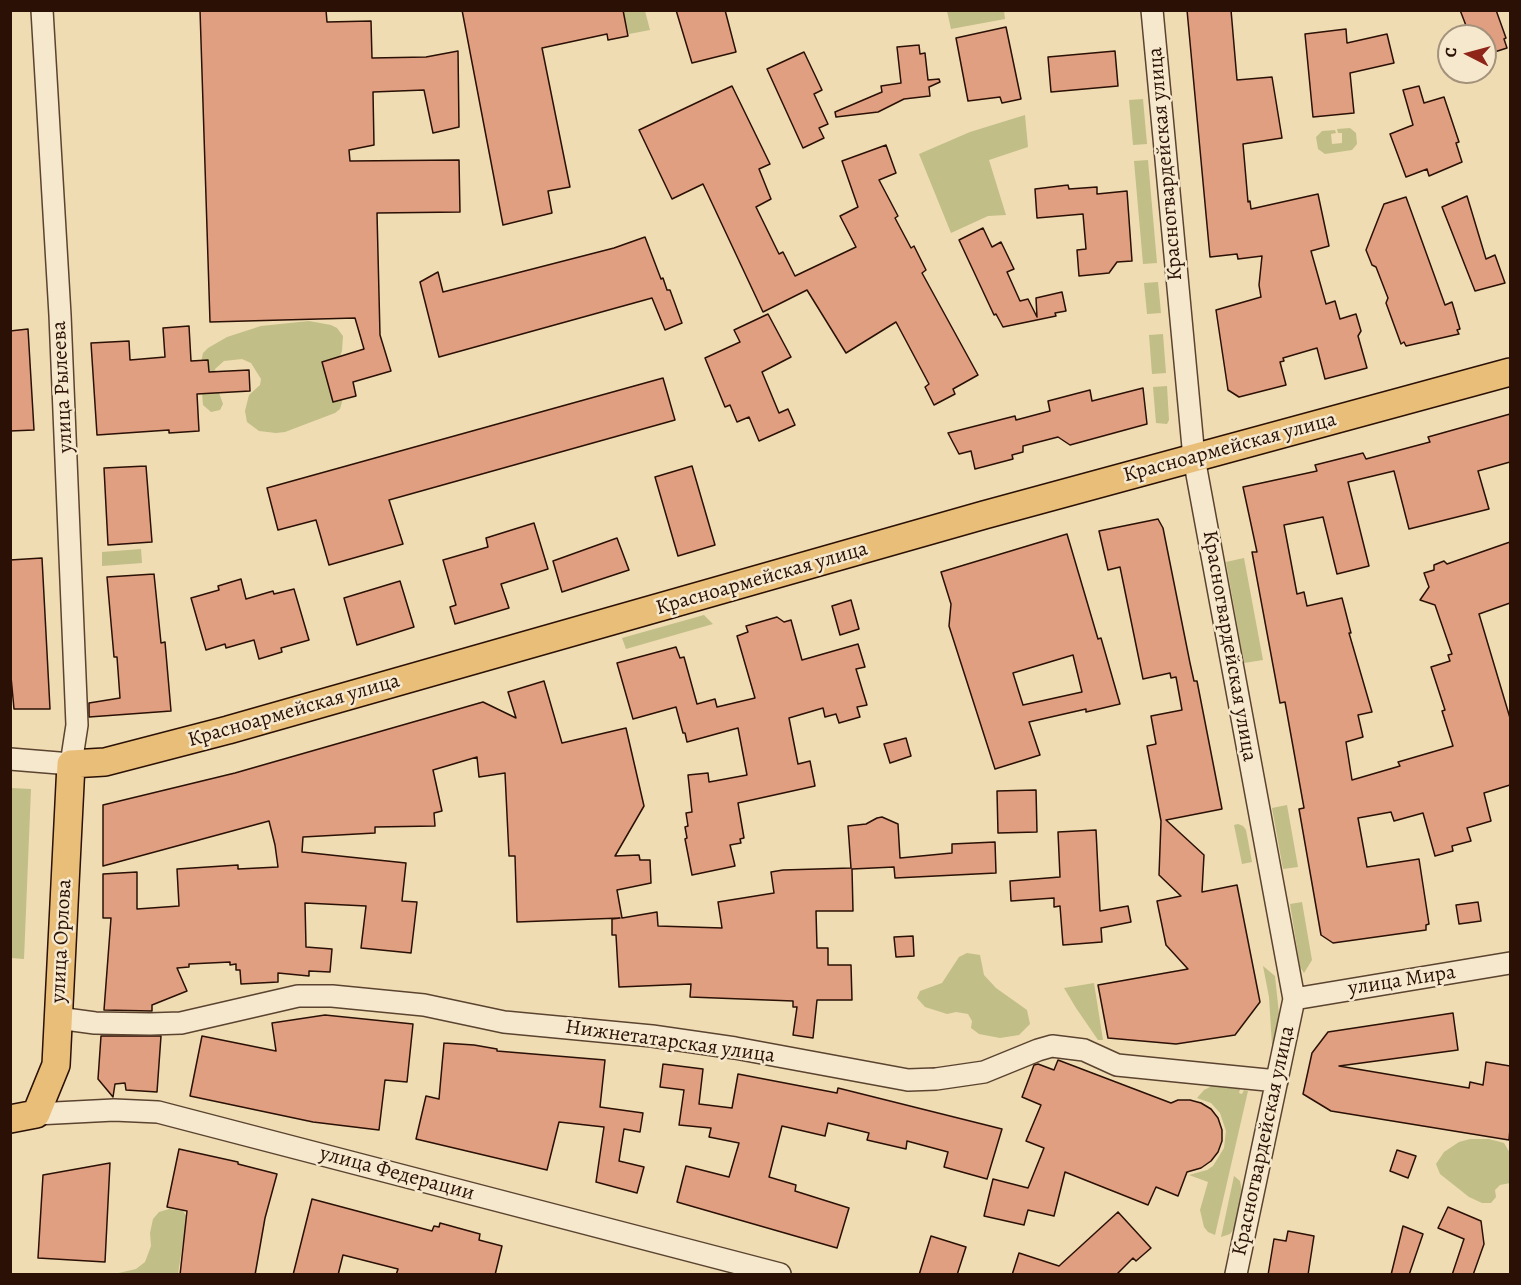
<!DOCTYPE html>
<meta charset="utf-8">
<style>
body{margin:0}
#map{position:relative;width:1521px;height:1285px;overflow:hidden;background:#efdcb2;font-family:Alegreya,serif}
canvas{display:block}
.frame{position:absolute;inset:0;border:12px solid #2a1005;pointer-events:none}
.north{position:absolute;left:1437px;top:24px;width:60px;height:60px;box-sizing:border-box;background:#f5e8cd;border:2px solid #a4927d;border-radius:50%;rotate:276deg;font-size:16px;font-weight:700;line-height:24px;text-align:center;color:#2a1005}
.north::after{content:'';display:block;margin:auto;width:21px;height:27px;background:#8f2418;clip-path:polygon(50% 0,100% 100%,50% 72%,0 100%)}
</style>
<div id="map">
<canvas width="1521" height="1285"></canvas>
<div class="frame"></div>
<div class="north">С</div>
</div>
<script>
const ctx = document.querySelector('canvas').getContext('2d');
ctx.lineJoin = 'round';
function fillPath(path, color) {
  ctx.fillStyle = color;
  ctx.fill(path, 'evenodd');
}
function poly(rows) {
  const path = new Path2D();
  for (const r of rows) {
    path.moveTo(r[0], r[1]);
    for (let i = 2; i < r.length; i += 2) path.lineTo(r[i], r[i + 1]);
  }
  return path;
}
function trace(path, color, width, dash) {
  ctx.strokeStyle = color;
  ctx.lineWidth = width;
  ctx.lineCap = dash ? 'butt' : 'round';
  ctx.setLineDash(dash || []);
  ctx.stroke(path);
}
function label(font, color, halo, rows, align = 'center') {
  ctx.font = font + ' Alegreya,serif';
  ctx.lineWidth = 5;
  ctx.setLineDash([]);
  ctx.textBaseline = 'middle';
  ctx.strokeStyle = halo;
  ctx.fillStyle = color;
  for (const [text, x, y, turn = 0] of rows) {
    ctx.save();
    ctx.translate(x, y);
    ctx.rotate((+turn || 0) * Math.PI / 180);
    ctx.textAlign = isNaN(turn) ? turn : align;
    if (halo) ctx.strokeText(text, 0, 0);
    ctx.fillText(text, 0, 0);
    ctx.restore();
  }
}
fillPath(poly([
 [623,11,645,11,650,30,629,34],
 [947,11,1004,11,1005,19,951,29],
 [1143,99,1147,144,1133,145,1129,100],
 [1025,115,1028,147,989,160,1006,215,988,216,951,233,919,154,970,132],
 [1350,128,1356,133,1357,144,1352,150,1325,154,1318,149,1316,137,1322,131,1335,130,1336,133,1331,134,1332,144,1342,143,1342,133,1338,133,1337,129],
 [1148,160,1157,263,1143,264,1134,161],
 [1158,282,1161,313,1147,314,1144,283],
 [309,321,331,325,337,328,343,336,342,351,336,367,342,402,340,409,335,413,285,432,276,433,259,431,247,422,245,411,249,395,260,385,261,379,251,363,242,359,224,361,215,369,218,390,223,404,220,410,211,412,203,405,200,367,203,353,208,348,227,337,261,326],
 [1163,334,1166,373,1152,374,1149,335],
 [1167,386,1169,420,1167,424,1156,423,1153,387],
 [141,549,142,563,102,566,102,552],
 [1244,558,1263,660,1244,663,1226,562],
 [704,615,713,624,626,649,622,638],
 [11,788,31,789,24,959,11,958],
 [1287,805,1298,867,1283,869,1272,808],
 [1238,824,1243,826,1246,830,1252,862,1242,864,1234,825],
 [1302,902,1312,960,1304,973,1300,967,1290,904],
 [967,953,980,955,984,975,996,988,1027,1010,1030,1024,1019,1035,1000,1038,979,1034,971,1028,972,1021,968,1014,956,1012,947,1014,925,1007,917,998,920,991,942,983,959,957],
 [1263,966,1275,976,1279,1014,1276,1045,1272,1045,1269,997],
 [1094,983,1103,1040,1098,1040,1076,1008,1064,988],
 [1212,1086,1231,1087,1240,1089,1239,1093,1242,1094,1244,1090,1248,1091,1215,1235,1208,1232,1204,1227,1200,1210,1208,1182,1189,1175,1207,1170,1213,1166,1224,1148,1226,1131,1220,1113,1211,1103,1197,1098,1204,1090],
 [1489,1139,1504,1143,1510,1153,1510,1183,1500,1185,1495,1190,1496,1197,1491,1203,1482,1203,1469,1197,1440,1174,1436,1164,1444,1152,1459,1142,1470,1139],
 [1234,1176,1240,1181,1242,1191,1234,1229,1230,1234,1221,1237],
 [169,1209,183,1211,187,1217,178,1274,114,1274,136,1269,145,1262,151,1246,150,1233,153,1219,159,1212]
]), '#c1be87');
const building = poly([
 [200,10,326,10,327,22,371,21,372,58,426,57,458,51,459,127,433,133,424,90,373,92,374,145,349,150,350,161,459,160,460,212,377,213,380,335,391,371,353,382,356,396,333,402,322,362,364,349,355,318,210,322,200,10],
 [462,10,623,10,628,36,608,40,607,34,542,48,570,187,548,191,552,213,503,225,462,10],
 [676,10,725,10,736,52,692,63,676,10],
 [1187,10,1231,10,1237,80,1272,77,1282,138,1243,144,1248,202,1250,201,1251,209,1318,194,1329,246,1311,251,1326,304,1335,301,1340,319,1356,314,1361,331,1358,336,1367,368,1325,379,1317,348,1283,358,1284,361,1280,362,1286,385,1239,397,1228,390,1216,310,1261,297,1259,285,1262,256,1238,259,1237,254,1210,257,1187,10],
 [1460,10,1496,10,1506,38,1504,39,1507,48,1485,55,1485,36,1470,36,1460,10],
 [1006,27,1021,99,1002,103,1000,97,968,101,956,38,1006,27],
 [1346,29,1347,43,1387,34,1394,63,1350,73,1354,113,1313,117,1305,34,1346,29],
 [919,45,920,54,925,53,928,80,939,79,940,82,929,87,930,96,904,99,878,112,836,117,835,112,882,92,881,86,901,83,897,47,919,45],
 [1115,51,1118,86,1051,92,1048,57,1115,51],
 [804,52,822,90,814,94,828,124,819,128,824,138,803,148,767,69,804,52],
 [732,86,770,164,759,169,771,199,756,207,779,254,783,252,795,276,856,247,840,216,858,207,842,161,886,145,896,173,879,180,898,216,895,218,911,248,914,246,926,270,922,273,978,375,953,389,955,394,934,405,925,387,929,384,896,322,846,353,807,290,763,312,703,184,672,199,639,130,732,86],
 [1419,86,1424,103,1444,97,1459,142,1456,143,1462,162,1429,176,1427,169,1406,177,1390,134,1413,125,1403,90,1419,86],
 [1068,185,1069,189,1097,187,1097,194,1127,191,1132,261,1117,262,1109,273,1079,276,1077,250,1086,249,1083,214,1037,218,1035,189,1068,185],
 [1467,196,1486,259,1495,255,1505,283,1475,291,1442,207,1467,196],
 [1406,197,1445,305,1452,302,1460,329,1457,330,1459,334,1406,346,1404,342,1401,344,1386,303,1388,298,1376,267,1372,265,1366,250,1384,204,1406,197],
 [983,228,992,247,1001,242,1014,269,1007,272,1020,301,1028,299,1037,317,1036,298,1062,292,1066,311,1055,313,1056,316,1003,327,996,314,994,315,959,240,983,228],
 [645,237,661,279,663,278,667,290,670,290,682,323,665,330,652,298,439,357,420,282,438,272,443,292,614,248,645,237],
 [768,314,791,357,762,372,779,413,788,409,795,425,759,441,749,417,737,422,730,405,725,407,705,358,740,342,734,330,768,314],
 [189,326,191,361,208,360,209,372,249,370,250,391,197,394,199,431,169,433,169,430,97,435,91,343,129,341,130,360,165,357,163,328,189,326],
 [28,329,34,430,10,431,10,331,28,329],
 [663,378,675,420,389,500,403,544,329,565,316,520,278,530,267,488,663,378],
 [1143,388,1147,424,1070,445,1058,437,1023,446,1023,452,1012,455,1013,459,975,469,971,451,959,454,948,433,1015,416,1016,420,1050,411,1048,401,1090,390,1092,401,1143,388],
 [1510,414,1510,462,1478,471,1489,509,1409,529,1394,471,1348,482,1369,566,1337,574,1323,517,1284,525,1297,594,1304,592,1307,606,1342,598,1351,633,1349,633,1372,712,1358,715,1363,737,1346,742,1352,780,1400,766,1398,762,1453,746,1442,711,1445,710,1431,667,1450,661,1448,655,1452,654,1435,605,1420,600,1429,587,1424,573,1434,570,1434,565,1444,561,1447,564,1510,542,1510,603,1479,614,1510,718,1510,785,1484,793,1491,821,1467,828,1471,841,1452,846,1453,851,1435,856,1423,813,1394,821,1391,812,1358,818,1367,867,1419,859,1429,924,1426,925,1426,930,1333,943,1321,935,1299,809,1304,808,1285,702,1280,703,1252,552,1257,552,1243,487,1317,471,1315,465,1363,453,1366,459,1430,442,1428,437,1510,414],
 [146,466,152,542,108,545,104,468,146,466],
 [692,466,715,545,678,556,655,477,692,466],
 [1158,519,1163,528,1190,663,1194,681,1197,681,1222,809,1166,820,1204,855,1202,892,1237,885,1260,1002,1235,1035,1176,1044,1108,1038,1098,985,1188,969,1166,945,1157,901,1181,896,1159,875,1161,821,1147,746,1156,744,1151,716,1182,710,1176,677,1171,678,1170,673,1143,679,1120,567,1108,570,1099,531,1158,519],
 [534,523,548,569,501,584,509,608,455,624,450,607,456,605,443,560,488,547,486,538,534,523],
 [1067,534,1098,639,1101,638,1120,704,1086,712,1086,709,1029,722,1040,755,995,769,949,626,951,604,941,572,1067,534],
 [1073,655,1082,692,1023,705,1013,673,1073,655],
 [617,538,629,570,562,592,553,561,617,538],
 [42,558,50,709,14,709,10,666,10,560,42,558],
 [154,574,161,643,165,642,171,711,89,717,89,703,120,698,117,657,114,657,107,577,154,574],
 [241,579,246,599,273,591,274,594,294,589,309,640,281,648,282,652,259,659,254,640,226,648,225,644,206,650,191,598,219,590,218,586,241,579],
 [400,581,414,627,357,645,344,598,400,581],
 [851,600,859,629,840,635,832,606,851,600],
 [777,617,784,622,791,620,802,660,858,644,865,667,856,669,867,705,857,707,860,717,839,723,836,714,825,717,823,708,789,718,798,764,810,761,815,786,738,803,744,838,740,839,741,843,730,845,735,866,692,875,685,839,687,838,685,827,688,826,686,813,692,812,688,775,708,773,709,782,747,775,738,728,687,742,685,733,683,733,676,707,633,719,617,663,676,647,680,658,684,657,697,704,715,699,717,707,755,698,737,636,748,632,746,626,777,617],
 [544,681,562,743,626,728,644,806,615,856,639,855,640,860,650,860,651,883,617,890,622,918,657,912,658,926,722,928,718,902,774,893,771,872,783,870,851,868,848,826,866,824,877,818,882,817,898,824,900,858,952,853,952,844,995,842,996,873,895,878,894,867,852,869,853,911,816,911,817,948,828,948,828,965,851,965,852,1000,817,1000,813,1038,793,1035,797,1007,793,1007,793,1001,690,997,691,984,619,987,616,935,612,935,612,919,620,918,517,922,515,856,509,856,505,773,479,777,477,757,433,770,442,811,434,813,435,826,375,827,375,833,303,837,302,852,406,863,402,901,417,902,411,953,361,948,366,906,305,903,306,947,332,949,330,972,309,971,309,976,278,973,278,982,241,984,240,970,236,970,236,964,230,965,230,962,189,964,189,967,177,968,187,991,152,1005,152,1011,104,1010,111,918,103,918,103,874,137,872,137,909,179,906,177,869,238,865,238,869,278,867,275,845,269,821,103,866,103,805,235,773,483,702,516,718,508,692,544,681],
 [906,738,911,756,890,763,884,744,906,738],
 [1036,790,1037,832,998,833,997,791,1036,790],
 [1096,830,1100,911,1128,906,1131,922,1101,928,1102,942,1063,945,1060,906,1054,907,1054,898,1011,901,1010,881,1060,877,1058,832,1096,830],
 [1478,902,1481,921,1459,924,1456,905,1478,902],
 [913,936,914,956,896,957,894,937,913,936],
 [1453,1013,1458,1050,1339,1066,1469,1088,1470,1082,1483,1085,1486,1062,1510,1066,1510,1129,1509,1140,1331,1111,1303,1094,1312,1053,1328,1032,1453,1013],
 [325,1015,413,1024,407,1082,385,1080,379,1130,313,1122,190,1096,202,1036,276,1051,272,1023,325,1015],
 [101,1036,161,1036,157,1092,126,1090,125,1083,115,1084,113,1097,98,1079,101,1036],
 [444,1043,474,1045,497,1049,497,1051,605,1060,600,1107,643,1113,640,1132,624,1129,619,1161,644,1167,637,1193,596,1182,604,1127,559,1122,547,1170,416,1139,426,1096,439,1099,444,1043],
 [1058,1060,1171,1103,1178,1100,1190,1100,1201,1103,1211,1109,1218,1118,1222,1130,1222,1141,1218,1152,1211,1161,1201,1168,1187,1172,1178,1196,1156,1187,1148,1205,1065,1172,1054,1216,1028,1210,1024,1225,984,1216,993,1179,1028,1188,1044,1148,1026,1141,1041,1105,1022,1097,1034,1065,1038,1064,1054,1070,1058,1060],
 [663,1064,703,1069,699,1104,732,1108,738,1074,837,1093,838,1088,1002,1129,987,1179,944,1167,948,1152,907,1141,906,1149,867,1140,869,1133,828,1123,825,1136,782,1126,769,1177,796,1185,795,1191,849,1208,837,1248,677,1202,686,1166,729,1177,739,1143,709,1137,711,1128,679,1125,684,1090,660,1087,663,1064],
 [179,1149,238,1162,238,1164,277,1174,265,1218,255,1275,180,1275,187,1211,167,1207,179,1149],
 [1397,1150,1416,1156,1408,1178,1390,1171,1397,1150],
 [110,1163,105,1262,38,1258,43,1175,110,1163],
 [312,1199,432,1231,434,1226,439,1227,440,1223,480,1234,479,1240,502,1246,495,1275,396,1275,398,1269,343,1255,338,1275,293,1275,312,1199],
 [1448,1207,1481,1221,1484,1244,1473,1275,1452,1275,1464,1239,1438,1228,1448,1207],
 [1118,1212,1151,1248,1136,1261,1133,1258,1116,1275,1012,1275,1019,1253,1059,1266,1118,1212],
 [1403,1226,1423,1234,1409,1275,1391,1275,1403,1226],
 [1288,1231,1314,1236,1308,1275,1268,1275,1274,1239,1286,1241,1288,1231],
 [931,1236,966,1247,957,1275,919,1275,931,1236]
]);
fillPath(building, '#e09f81');
trace(building, '#2a1005', 1.5);
const minor = poly([
 [1152,10,1194,458,1294,999,1236,1274],
 [10,759,71,764,77,725,60,315,42,10],
 [1294,999,1510,963],
 [58,1018,95,1023,150,1024,181,1023,298,996,332,996,424,1005,504,1022,652,1036,735,1048,908,1080,936,1079,984,1072,1038,1050,1052,1046,1084,1050,1117,1065,1277,1081],
 [36,1114,114,1110,158,1112,780,1274]
]);
const major = poly([
 [10,1119,36,1114,56,1065,71,764,105,762,228,730,984,515,1510,372]
]);
trace(minor, '#5b4330', 24);
trace(major, '#2a1005', 30);
trace(minor, '#f5e8cd', 21);
trace(major, '#e8be79', 27);
label('21px', '#2a1005', '#f5e8cd', [
 ["Красногвардейская улица",1166,164,-95],
 ["улица Рылеева",63,387,-93],
 ["Красноармейская улица",1230,448,-15],
 ["Красноармейская улица",762,579,-16],
 ["Красногвардейская улица",1229,646,80],
 ["Красноармейская улица",294,711,-16],
 ["улица Орлова",62,941,-87],
 ["улица Мира",1402,981,-9],
 ["Нижнетатарская улица",670,1042,8],
 ["Красногвардейская улица",1264,1141,-78],
 ["улица Федерации",397,1174,15]
]);
</script>
